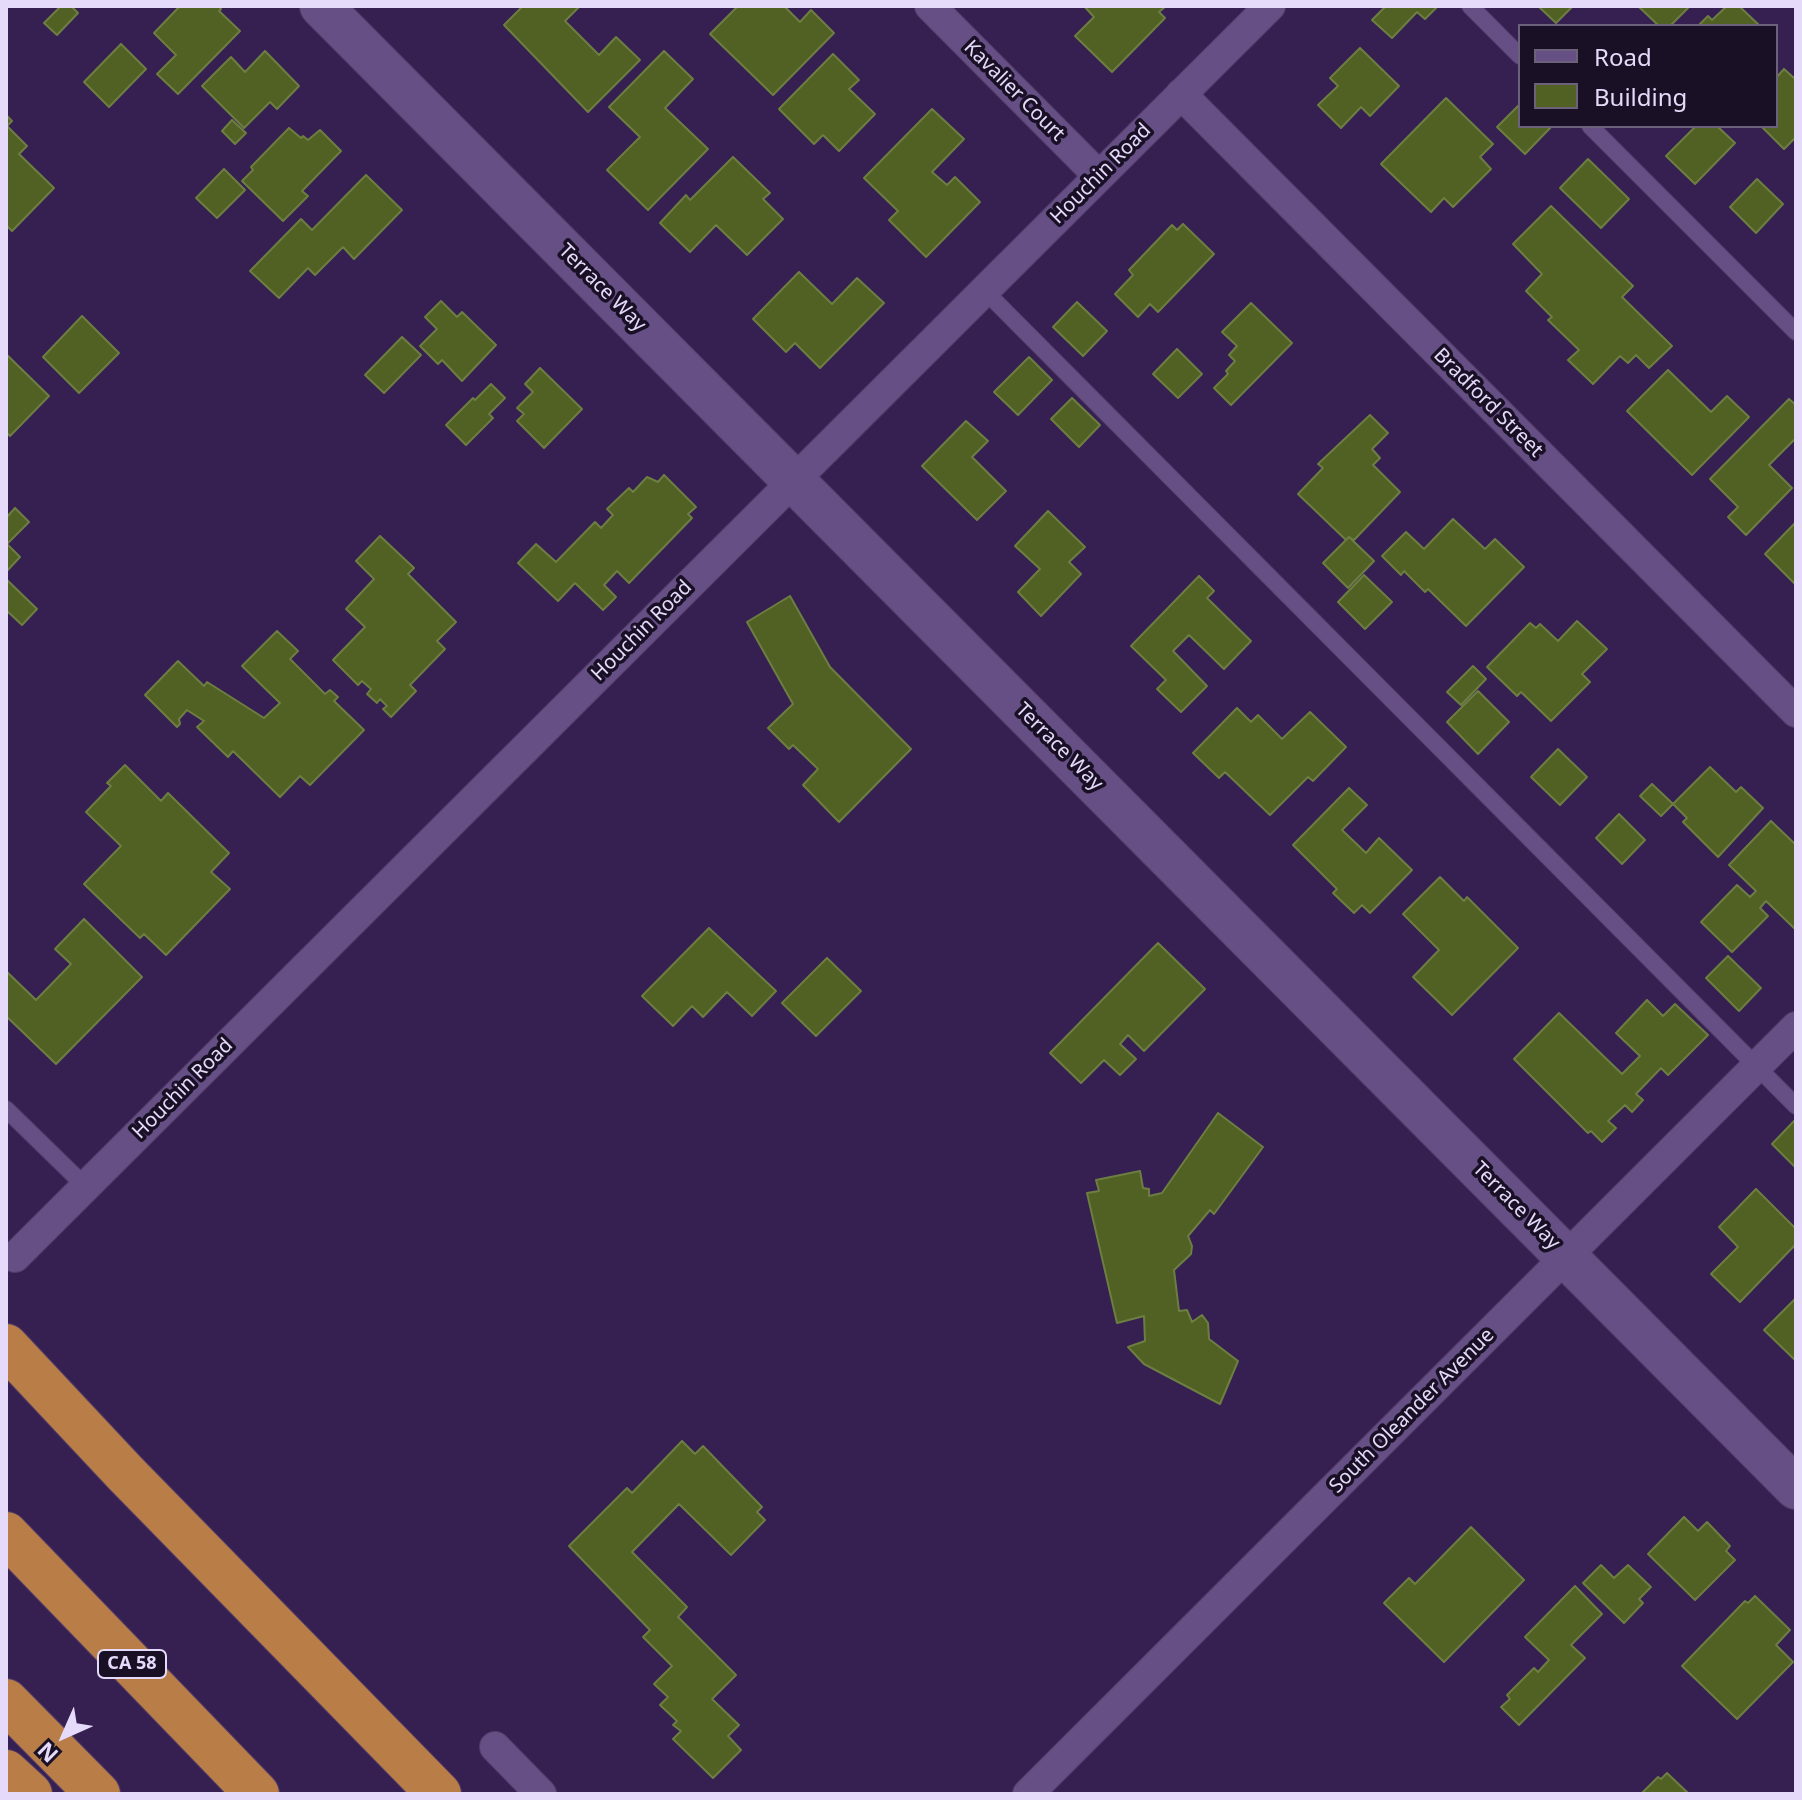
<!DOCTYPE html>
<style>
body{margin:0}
#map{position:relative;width:1802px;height:1800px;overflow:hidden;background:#362051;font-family:"Noto Sans",sans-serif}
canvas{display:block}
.frame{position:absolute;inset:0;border:8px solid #e5daf9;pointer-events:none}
.legend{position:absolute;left:1518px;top:24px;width:260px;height:104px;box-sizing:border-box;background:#191026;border:2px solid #6b617a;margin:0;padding:10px 14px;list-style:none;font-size:24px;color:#e5daf9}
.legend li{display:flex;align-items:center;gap:16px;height:40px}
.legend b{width:40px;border:2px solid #6b617a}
.north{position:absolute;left:24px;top:1696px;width:80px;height:80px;-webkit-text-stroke:6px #191026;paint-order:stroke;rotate:225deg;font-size:22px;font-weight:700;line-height:32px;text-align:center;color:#e5daf9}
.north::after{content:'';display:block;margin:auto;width:28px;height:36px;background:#e5daf9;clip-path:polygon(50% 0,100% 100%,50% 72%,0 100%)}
</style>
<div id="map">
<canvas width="1802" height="1800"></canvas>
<div class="frame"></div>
<ul class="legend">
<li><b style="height:10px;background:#654f84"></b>Road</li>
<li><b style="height:22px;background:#516023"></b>Building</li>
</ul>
<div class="north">N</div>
</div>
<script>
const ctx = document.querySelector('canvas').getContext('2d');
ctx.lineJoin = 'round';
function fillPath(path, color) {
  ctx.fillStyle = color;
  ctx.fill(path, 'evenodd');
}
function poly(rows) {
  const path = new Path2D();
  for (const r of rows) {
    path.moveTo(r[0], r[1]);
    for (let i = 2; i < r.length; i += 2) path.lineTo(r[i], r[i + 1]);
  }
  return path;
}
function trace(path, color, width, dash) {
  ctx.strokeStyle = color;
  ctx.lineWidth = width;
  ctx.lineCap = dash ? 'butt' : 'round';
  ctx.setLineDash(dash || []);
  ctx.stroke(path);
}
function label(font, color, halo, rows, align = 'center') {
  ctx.font = font + ' "Noto Sans",sans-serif';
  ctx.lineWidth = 7;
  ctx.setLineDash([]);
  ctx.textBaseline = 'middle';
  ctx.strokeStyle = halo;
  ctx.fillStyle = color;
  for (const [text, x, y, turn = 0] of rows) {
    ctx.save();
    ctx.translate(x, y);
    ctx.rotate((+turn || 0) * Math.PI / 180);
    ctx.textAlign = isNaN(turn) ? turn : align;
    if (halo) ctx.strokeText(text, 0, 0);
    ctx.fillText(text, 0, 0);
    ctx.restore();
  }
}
const building = poly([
 [61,6,71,6,78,13,57,35,44,23,61,6],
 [180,6,218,6,221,9,219,11,240,31,178,94,157,74,176,55,154,33,180,6],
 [523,6,580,6,565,21,599,55,616,37,640,60,588,112,504,25,523,6],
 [738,6,784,6,800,22,811,10,834,33,773,95,710,34,738,6],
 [1084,6,1166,6,1159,12,1165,18,1112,72,1075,36,1094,17,1084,6],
 [1386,6,1438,6,1425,19,1417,12,1392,38,1372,20,1386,6],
 [1538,6,1573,6,1556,23,1538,6],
 [1638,6,1690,6,1670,26,1659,26,1638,6],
 [1727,6,1739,6,1760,26,1698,26,1708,16,1712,20,1727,6],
 [121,44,146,69,109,107,84,82,121,44],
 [1360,48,1399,86,1370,116,1361,107,1341,128,1318,105,1338,86,1330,78,1360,48],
 [265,51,299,86,277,109,270,102,244,128,202,86,231,57,245,72,265,51],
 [664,51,693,79,665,108,708,149,648,210,607,170,640,137,609,107,664,51],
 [833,54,859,80,849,89,875,114,839,151,823,135,814,144,779,109,833,54],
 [1784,69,1794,78,1796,75,1796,137,1784,149,1761,126,1776,126,1776,78,1784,69],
 [1446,98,1493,144,1480,157,1491,169,1453,207,1444,198,1431,212,1381,164,1446,98],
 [1520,104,1520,126,1552,126,1525,154,1497,127,1520,104],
 [932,109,964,139,932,172,947,185,955,177,980,202,926,257,889,220,898,211,864,178,932,109],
 [6,115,12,121,7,126,27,146,19,154,54,188,12,231,6,225,6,115],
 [232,120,246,133,235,144,222,131,232,120],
 [1696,126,1717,126,1735,143,1695,184,1666,156,1696,126],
 [289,128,301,138,303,136,308,140,320,130,341,151,302,191,308,196,283,221,242,181,253,170,251,167,289,128],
 [733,157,770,193,763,199,783,219,747,255,716,225,690,252,660,223,686,195,690,200,733,157],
 [1588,159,1629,199,1601,228,1560,188,1588,159],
 [224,169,245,190,217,218,196,198,224,169],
 [366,175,402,210,354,259,343,247,315,275,308,268,279,298,250,271,301,219,312,230,366,175],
 [1757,179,1783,204,1756,233,1730,207,1757,179],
 [1551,206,1633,286,1622,297,1672,346,1649,368,1636,355,1628,363,1620,356,1593,384,1568,360,1579,350,1548,320,1552,317,1526,291,1542,274,1513,244,1551,206],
 [1183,224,1214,254,1158,312,1150,304,1138,317,1115,294,1133,275,1129,270,1172,225,1177,230,1183,224],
 [799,272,832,304,857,278,884,303,820,368,795,343,786,352,753,319,799,272],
 [441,301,457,317,462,312,496,345,462,381,442,360,438,364,420,346,437,329,425,317,441,301],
 [1077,302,1107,331,1083,356,1053,327,1077,302],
 [1251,303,1292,343,1231,405,1214,388,1228,374,1226,371,1235,361,1229,355,1237,346,1222,332,1251,303],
 [82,316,119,353,79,393,43,357,82,316],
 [402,337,421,355,384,393,365,375,402,337],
 [1177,349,1202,374,1178,398,1153,374,1177,349],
 [6,354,49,396,10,436,6,432,6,354],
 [1029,357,1052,380,1018,415,994,392,1029,357],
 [540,368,582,409,544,448,517,421,524,414,517,408,533,392,525,384,540,368],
 [1668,370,1711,412,1727,396,1749,417,1692,475,1627,411,1668,370],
 [491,384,505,398,489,414,493,418,466,445,446,425,473,398,475,400,491,384],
 [1072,398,1100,425,1079,447,1051,419,1072,398],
 [1789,399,1796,405,1796,438,1769,465,1792,488,1746,535,1728,517,1738,507,1710,479,1789,399],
 [1370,415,1388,433,1372,449,1380,458,1373,465,1400,492,1354,540,1349,537,1346,540,1298,494,1323,468,1318,464,1370,415],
 [966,421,988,441,972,457,1006,491,977,520,922,466,966,421],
 [664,475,696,507,688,514,692,518,629,583,617,571,604,585,616,597,603,610,575,583,558,601,518,563,536,544,556,562,595,522,601,528,613,515,607,509,629,488,633,492,647,477,658,482,664,475],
 [15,508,29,522,7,544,20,557,6,572,6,518,15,508],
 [1048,511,1085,547,1069,562,1081,574,1041,616,1018,592,1040,569,1015,546,1048,511],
 [1453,519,1485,549,1495,539,1524,567,1466,626,1428,589,1425,592,1404,571,1401,575,1382,556,1406,532,1424,549,1453,519],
 [1796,522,1796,585,1765,554,1796,522],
 [380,536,414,568,408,574,456,622,437,641,445,649,410,685,416,691,391,717,383,709,387,706,380,699,377,703,367,694,371,689,362,681,358,685,333,660,365,627,346,609,374,579,356,561,380,536],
 [1349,537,1374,561,1348,588,1323,563,1349,537],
 [1364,575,1392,602,1365,629,1338,602,1364,575],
 [1199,576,1214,591,1207,598,1251,641,1224,669,1189,635,1173,651,1207,686,1181,712,1157,689,1166,680,1131,646,1199,576],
 [6,579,37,609,22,625,6,610,6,579],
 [790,596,830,667,911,749,839,822,803,785,818,769,793,745,789,749,768,728,793,704,747,622,790,596],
 [1577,621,1607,649,1582,674,1590,682,1551,721,1521,692,1517,696,1487,667,1530,623,1536,628,1540,624,1558,641,1577,621],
 [277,631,298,651,290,659,325,694,330,690,338,697,334,701,364,730,310,785,300,776,280,797,233,751,228,757,197,727,204,721,187,710,179,719,180,724,177,727,145,695,178,661,204,686,207,682,264,718,280,703,242,666,277,631],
 [1473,666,1486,679,1461,705,1447,692,1473,666],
 [1478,691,1509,722,1478,754,1447,722,1478,691],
 [1237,708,1251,722,1258,715,1282,739,1310,712,1346,747,1313,781,1308,777,1270,815,1225,772,1219,778,1193,753,1237,708],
 [1558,749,1587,777,1560,805,1531,777,1558,749],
 [125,765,161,801,168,793,229,853,211,872,230,889,166,955,144,934,140,938,84,884,121,846,86,812,111,786,107,783,125,765],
 [1710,767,1736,792,1741,787,1763,808,1718,857,1683,822,1687,818,1673,804,1710,767],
 [1652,784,1673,804,1661,816,1640,796,1652,784],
 [1349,788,1367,805,1342,830,1366,853,1379,838,1412,870,1370,913,1362,905,1354,913,1333,893,1337,889,1293,845,1349,788],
 [1619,814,1645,840,1622,864,1596,838,1619,814],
 [1771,821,1796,845,1796,930,1766,901,1760,908,1768,916,1732,952,1701,922,1737,885,1750,897,1756,891,1729,865,1771,821],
 [1440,877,1464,901,1467,897,1518,948,1452,1015,1413,977,1439,950,1403,914,1440,877],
 [84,919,142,977,56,1064,6,1016,6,971,36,1000,71,964,55,949,84,919],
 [709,928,776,991,752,1016,727,992,703,1017,692,1006,673,1026,642,996,709,928],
 [1158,943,1205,989,1144,1051,1128,1035,1120,1044,1136,1059,1120,1075,1104,1060,1081,1083,1050,1053,1158,943],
 [1728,956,1761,988,1739,1011,1706,978,1728,956],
 [827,958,861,991,816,1036,782,1003,827,958],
 [1647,1000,1663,1016,1675,1004,1708,1035,1668,1075,1661,1068,1636,1094,1643,1100,1632,1112,1625,1105,1608,1121,1616,1128,1602,1142,1591,1131,1588,1133,1514,1059,1559,1013,1622,1074,1640,1056,1616,1033,1647,1000],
 [1218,1113,1263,1147,1214,1214,1210,1210,1188,1236,1192,1246,1191,1254,1174,1270,1179,1311,1187,1310,1192,1322,1202,1315,1208,1323,1209,1339,1238,1361,1220,1404,1144,1364,1128,1347,1145,1341,1144,1316,1117,1323,1087,1193,1099,1191,1096,1180,1140,1171,1143,1188,1149,1189,1149,1196,1162,1193,1218,1113],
 [1795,1120,1796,1122,1796,1168,1772,1144,1795,1120],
 [1756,1189,1796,1229,1796,1244,1740,1302,1711,1274,1738,1247,1719,1227,1756,1189],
 [1796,1298,1796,1361,1764,1330,1796,1298],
 [682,1441,695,1454,703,1446,762,1507,757,1512,765,1520,731,1555,679,1504,632,1552,687,1607,678,1617,736,1675,712,1699,739,1725,728,1736,741,1750,713,1778,673,1739,681,1731,673,1725,677,1721,660,1705,668,1697,654,1684,672,1666,643,1637,650,1630,569,1546,627,1488,632,1493,682,1441],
 [1684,1517,1698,1531,1707,1522,1730,1546,1726,1551,1735,1560,1695,1600,1648,1554,1684,1517],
 [1471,1527,1524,1580,1444,1662,1384,1603,1409,1578,1415,1584,1471,1527],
 [1601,1565,1614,1578,1628,1565,1651,1587,1639,1599,1643,1603,1624,1623,1583,1583,1601,1565],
 [1575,1586,1602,1614,1571,1645,1585,1658,1519,1725,1501,1707,1510,1699,1507,1695,1534,1668,1538,1672,1549,1660,1525,1637,1575,1586],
 [1755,1596,1790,1630,1776,1645,1793,1662,1737,1719,1682,1666,1745,1601,1748,1603,1755,1596],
 [1667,1773,1689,1794,1641,1794,1658,1777,1661,1779,1667,1773]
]);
fillPath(building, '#516023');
trace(building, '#6d7e42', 2);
const lane = poly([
 [1470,6,1520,56],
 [1590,126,1796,332],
 [984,290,1796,1106],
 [6,1109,85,1186]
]);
const street = poly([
 [930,6,1099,176],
 [1181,94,1796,712],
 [15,1257,1270,6],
 [495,1747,541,1794],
 [1028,1794,1796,1027]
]);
const secondary = poly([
 [321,6,1796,1488]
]);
const highway = poly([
 [6,1346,125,1473,439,1794],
 [6,1534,257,1794],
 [6,1701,98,1794],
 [6,1772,30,1794]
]);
trace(lane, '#523c68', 18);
trace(street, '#523c68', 32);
trace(secondary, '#523c68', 44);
trace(highway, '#523c68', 46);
trace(lane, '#654f84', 16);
trace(street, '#654f84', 30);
trace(secondary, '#654f84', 42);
trace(highway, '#b97e47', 44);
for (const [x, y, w] of [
 [132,1664,68]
]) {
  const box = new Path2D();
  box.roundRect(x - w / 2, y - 14, w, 28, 6);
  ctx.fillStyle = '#191026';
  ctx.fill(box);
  trace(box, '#e5daf9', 2);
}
label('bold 18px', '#e5daf9', null, [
 ["CA 58",132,1664]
]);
label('20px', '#e5daf9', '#191026', [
 ["Kavalier Court",1014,91,45],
 ["Houchin Road",1101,174,-45],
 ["Terrace Way",602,288,45],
 ["Bradford Street",1488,403,45],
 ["Houchin Road",642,631,-45],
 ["Terrace Way",1059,747,45],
 ["Houchin Road",183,1089,-45],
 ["Terrace Way",1516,1206,45],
 ["South Oleander Avenue",1412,1411,-45]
]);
</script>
